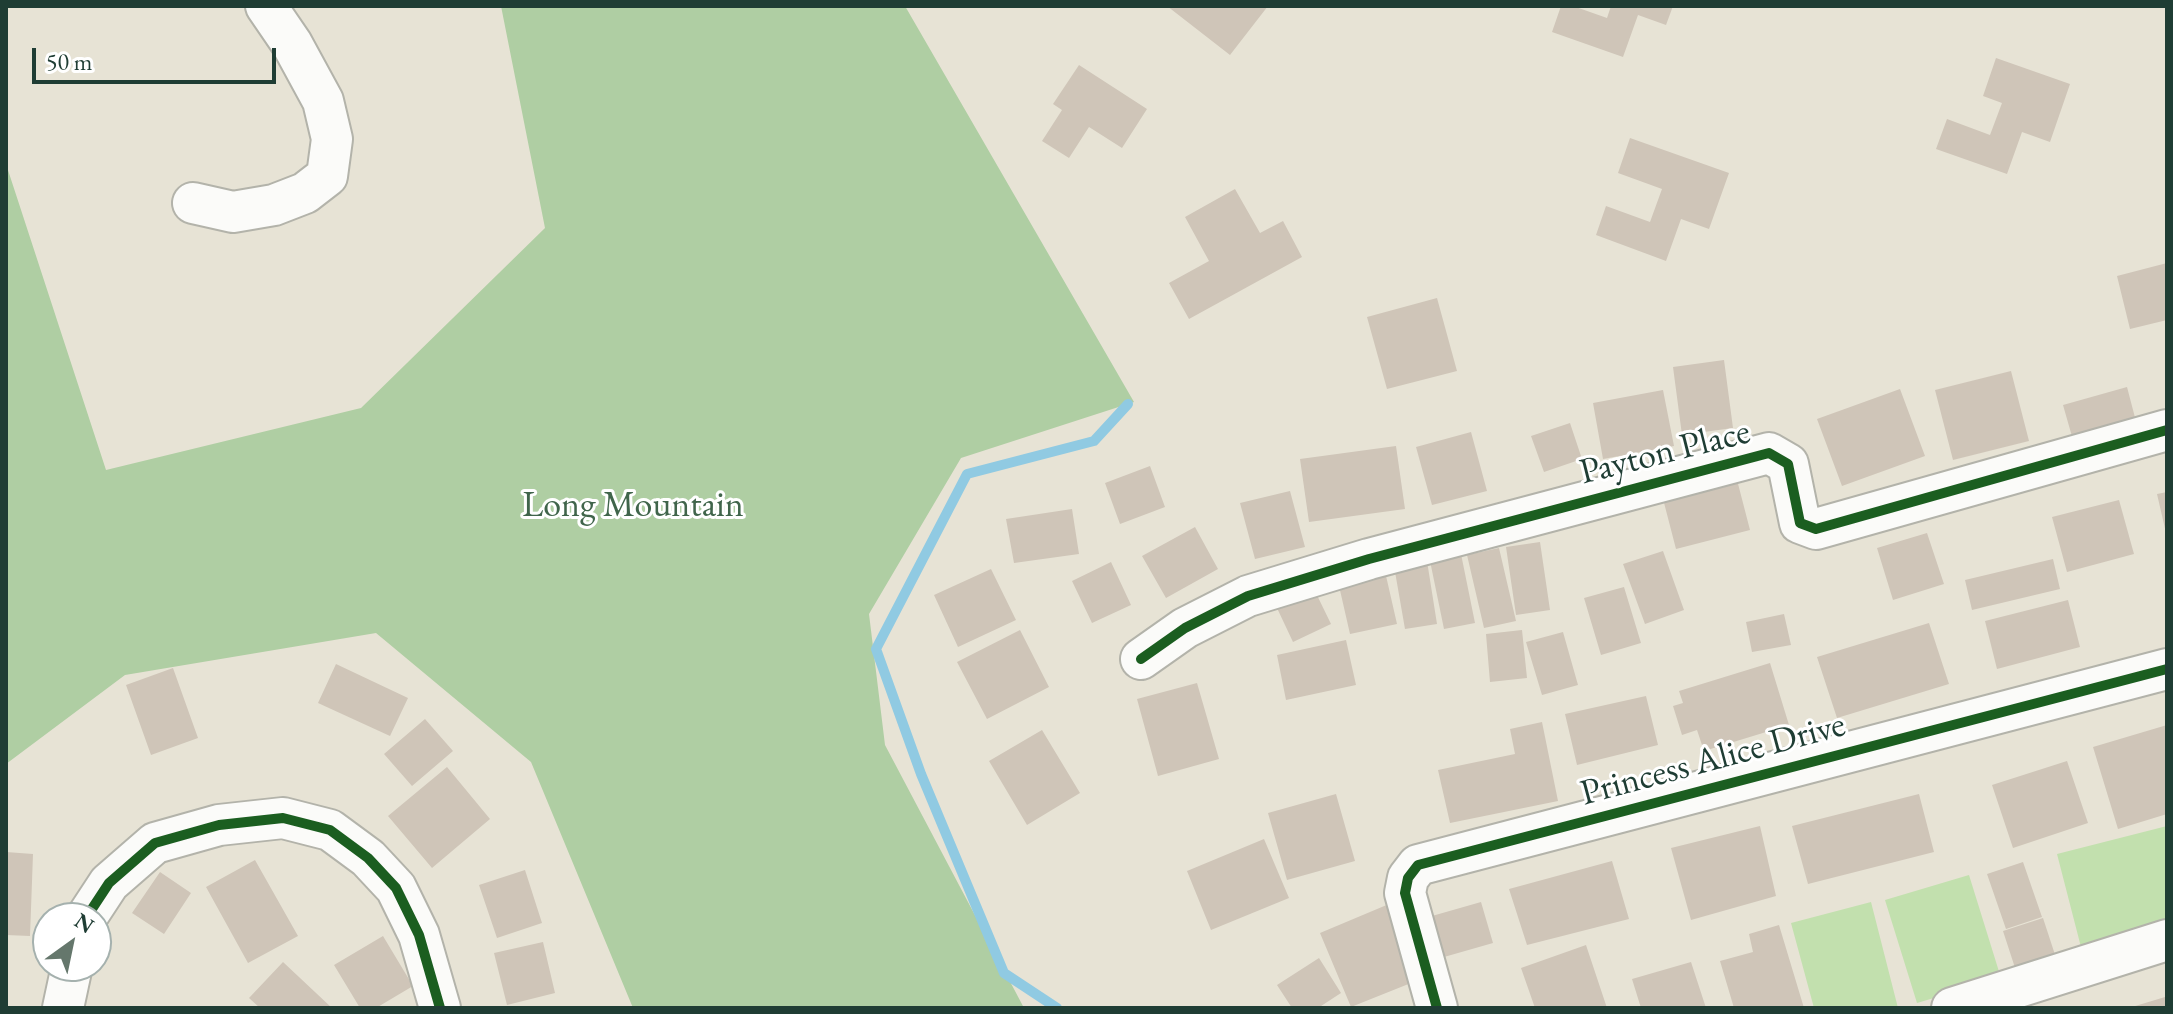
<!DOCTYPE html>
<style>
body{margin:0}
#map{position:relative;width:2173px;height:1014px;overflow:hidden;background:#e7e3d5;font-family:"EB Garamond",serif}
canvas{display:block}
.frame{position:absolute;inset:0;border:8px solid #1f3d34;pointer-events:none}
.north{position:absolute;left:32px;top:902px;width:80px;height:80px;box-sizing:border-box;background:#fff;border:2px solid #a5b1ae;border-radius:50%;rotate:33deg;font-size:22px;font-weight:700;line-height:32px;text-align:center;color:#1f3d34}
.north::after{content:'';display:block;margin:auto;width:28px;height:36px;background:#65776c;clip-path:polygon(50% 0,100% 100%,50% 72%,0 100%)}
.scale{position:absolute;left:32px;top:48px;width:244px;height:36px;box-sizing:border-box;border:4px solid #1f3d34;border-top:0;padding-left:10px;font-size:24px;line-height:28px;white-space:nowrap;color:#1f3d34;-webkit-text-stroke:6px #fff;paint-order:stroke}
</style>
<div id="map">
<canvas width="2173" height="1014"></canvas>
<div class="frame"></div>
<div class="north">N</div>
<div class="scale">50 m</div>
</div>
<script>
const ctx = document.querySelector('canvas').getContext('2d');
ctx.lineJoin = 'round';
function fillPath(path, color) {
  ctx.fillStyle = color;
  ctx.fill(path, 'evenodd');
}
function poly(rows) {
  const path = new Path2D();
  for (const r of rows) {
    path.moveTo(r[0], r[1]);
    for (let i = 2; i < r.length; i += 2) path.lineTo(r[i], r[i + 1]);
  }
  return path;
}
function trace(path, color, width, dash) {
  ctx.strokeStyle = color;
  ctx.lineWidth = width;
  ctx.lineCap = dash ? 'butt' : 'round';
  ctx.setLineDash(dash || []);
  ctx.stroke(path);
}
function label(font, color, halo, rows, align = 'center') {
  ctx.font = font + ' "EB Garamond",serif';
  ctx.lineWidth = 6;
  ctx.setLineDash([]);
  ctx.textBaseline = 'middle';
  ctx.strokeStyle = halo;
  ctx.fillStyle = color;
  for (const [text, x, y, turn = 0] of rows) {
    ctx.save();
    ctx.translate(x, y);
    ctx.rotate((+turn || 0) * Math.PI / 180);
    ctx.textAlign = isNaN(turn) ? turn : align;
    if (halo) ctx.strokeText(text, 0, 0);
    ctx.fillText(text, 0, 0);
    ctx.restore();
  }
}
fillPath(poly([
 [2167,826,2167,929,2082,951,2057,854],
 [1969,875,2001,978,1917,1003,1885,900],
 [1871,902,1898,1008,1814,1008,1791,923]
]), '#c2e0ae');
fillPath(poly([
 [501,6,905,6,1134,402,961,458,869,614,885,745,1024,1008,633,1008,531,762,376,633,125,675,6,764,6,164,106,470,361,408,545,228]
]), '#afcea3');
trace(poly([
 [1057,1008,1004,973,921,774,876,649,967,474,1094,441,1128,404]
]), '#90cae2', 10);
fillPath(poly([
 [1167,6,1268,6,1230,55],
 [1561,6,1573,6,1607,18,1611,6,1673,6,1666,25,1638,15,1623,57,1552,32],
 [1996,58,2070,84,2050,142,2022,132,2007,174,1936,149,1947,119,1990,135,2002,103,1983,96],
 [1079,65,1147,109,1122,148,1089,127,1069,158,1042,141,1062,110,1053,104],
 [1630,138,1729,173,1709,229,1681,219,1666,261,1596,235,1606,206,1650,222,1662,189,1618,173],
 [1235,189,1260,233,1283,221,1302,257,1189,319,1169,283,1209,261,1185,217],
 [2167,263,2167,320,2130,329,2117,276],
 [1437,298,1457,371,1387,389,1367,317],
 [1724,360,1733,428,1682,435,1673,367],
 [2011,371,2029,441,1953,460,1935,390],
 [2127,387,2138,429,2075,447,2063,405],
 [1900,389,1925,456,1842,486,1817,419],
 [1663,390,1674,446,1603,459,1593,403],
 [1570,423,1582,459,1544,472,1531,436],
 [1471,432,1487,491,1432,505,1416,447],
 [1396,446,1405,509,1309,522,1300,459],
 [1150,466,1165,507,1120,524,1105,483],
 [1736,476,1750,530,1676,549,1662,495],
 [1290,491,1305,547,1255,559,1240,503],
 [2167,492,2167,533,2166,533,2157,494],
 [2119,500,2134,554,2067,572,2052,517],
 [1072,509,1079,554,1014,563,1006,519],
 [1195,527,1218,569,1166,598,1142,556],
 [1927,533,1944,584,1893,600,1877,548],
 [1540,542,1550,610,1516,615,1506,547],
 [1499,548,1516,621,1484,628,1467,555],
 [1460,549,1475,623,1444,629,1429,556],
 [1663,551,1684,610,1645,624,1623,564],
 [2053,559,2060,589,1972,610,1965,580],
 [1427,561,1437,624,1405,629,1394,566],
 [1111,562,1131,605,1092,623,1072,581],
 [1384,567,1397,624,1350,634,1337,577],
 [991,569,1016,620,958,647,934,595],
 [1624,587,1641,643,1601,655,1584,598],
 [1314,589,1331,624,1293,642,1277,608],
 [2068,600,2080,647,1997,669,1985,621],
 [1784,614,1791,645,1752,652,1746,622],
 [1929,623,1949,684,1837,718,1817,657],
 [1020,630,1049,687,987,719,957,662],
 [1522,630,1527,678,1490,682,1486,634],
 [1563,632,1578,685,1542,695,1526,642],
 [1346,640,1356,685,1286,700,1277,655],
 [1770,663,1789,725,1704,751,1697,730,1682,735,1673,706,1683,703,1679,691],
 [336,664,408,698,390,736,318,703],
 [173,668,198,738,151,755,126,685],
 [1197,683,1219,759,1158,776,1137,699],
 [1646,696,1658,745,1577,765,1565,714],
 [425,719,453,751,412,786,384,754],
 [1542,722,1558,801,1450,823,1438,770,1515,754,1510,729],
 [2167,725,2167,814,2118,829,2093,747],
 [1042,730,1080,793,1027,825,989,761],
 [2067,761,2088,823,2013,848,1992,785],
 [447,767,490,819,432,868,388,816],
 [1336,794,1355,861,1287,880,1268,813],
 [1919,794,1934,852,1808,884,1792,826],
 [1760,826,1776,896,1691,920,1671,848],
 [1264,839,1289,898,1211,930,1187,871],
 [6,852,33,854,30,936,6,935],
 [255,860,298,936,248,963,206,887],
 [1612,861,1629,919,1527,945,1509,889],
 [2023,862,2042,917,2006,929,1987,874],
 [525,870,542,923,497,938,479,885],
 [160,872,191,893,164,934,132,913],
 [1481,902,1493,943,1444,957,1432,916],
 [1389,904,1421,979,1351,1007,1320,933],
 [2043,918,2059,967,2019,980,2003,931],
 [1779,925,1804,1008,1734,1008,1720,961,1753,952,1749,934],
 [383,936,413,986,376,1008,360,1008,334,965],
 [543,942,555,993,507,1005,494,953],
 [1586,945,1607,1008,1567,1008,1566,1006,1535,1008,1521,968],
 [1319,958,1341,993,1318,1008,1292,1008,1277,985],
 [283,962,332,1008,260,1008,249,998],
 [1691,962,1706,1008,1641,1008,1632,979],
 [2165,997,2167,1008,2132,1008,2132,1007]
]), '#cfc5b8');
const minor = poly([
 [193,203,233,212,274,205,305,193,327,176,332,139,323,101,292,44,266,6],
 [1141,659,1185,628,1248,596,1369,559,1769,453,1788,464,1800,523,1816,529,2167,430],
 [86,918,109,883,155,843,219,825,283,818,330,830,368,858,396,888,419,935,440,1008],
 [63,1008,72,966],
 [1437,1008,1405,893,1408,878,1418,865,2167,669],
 [1952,1008,2167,940]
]);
trace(minor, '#b3b3aa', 44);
trace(minor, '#fbfbf9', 40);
trace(poly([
 [1141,659,1185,628,1248,596,1369,559,1769,453,1788,464,1800,523,1816,529,2167,430],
 [86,918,109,883,155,843,219,825,283,818,330,830,368,858,396,888,419,935,440,1008],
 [1437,1008,1405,893,1408,878,1418,865,2167,669]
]), '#1b5e20', 10);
label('36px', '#1f3d34', '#fff', [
 ["Payton Place",1665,453,-14],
 ["Princess Alice Drive",1713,760,-15]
]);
label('36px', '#40654b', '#fff', [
 ["Long Mountain",633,506]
]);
</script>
